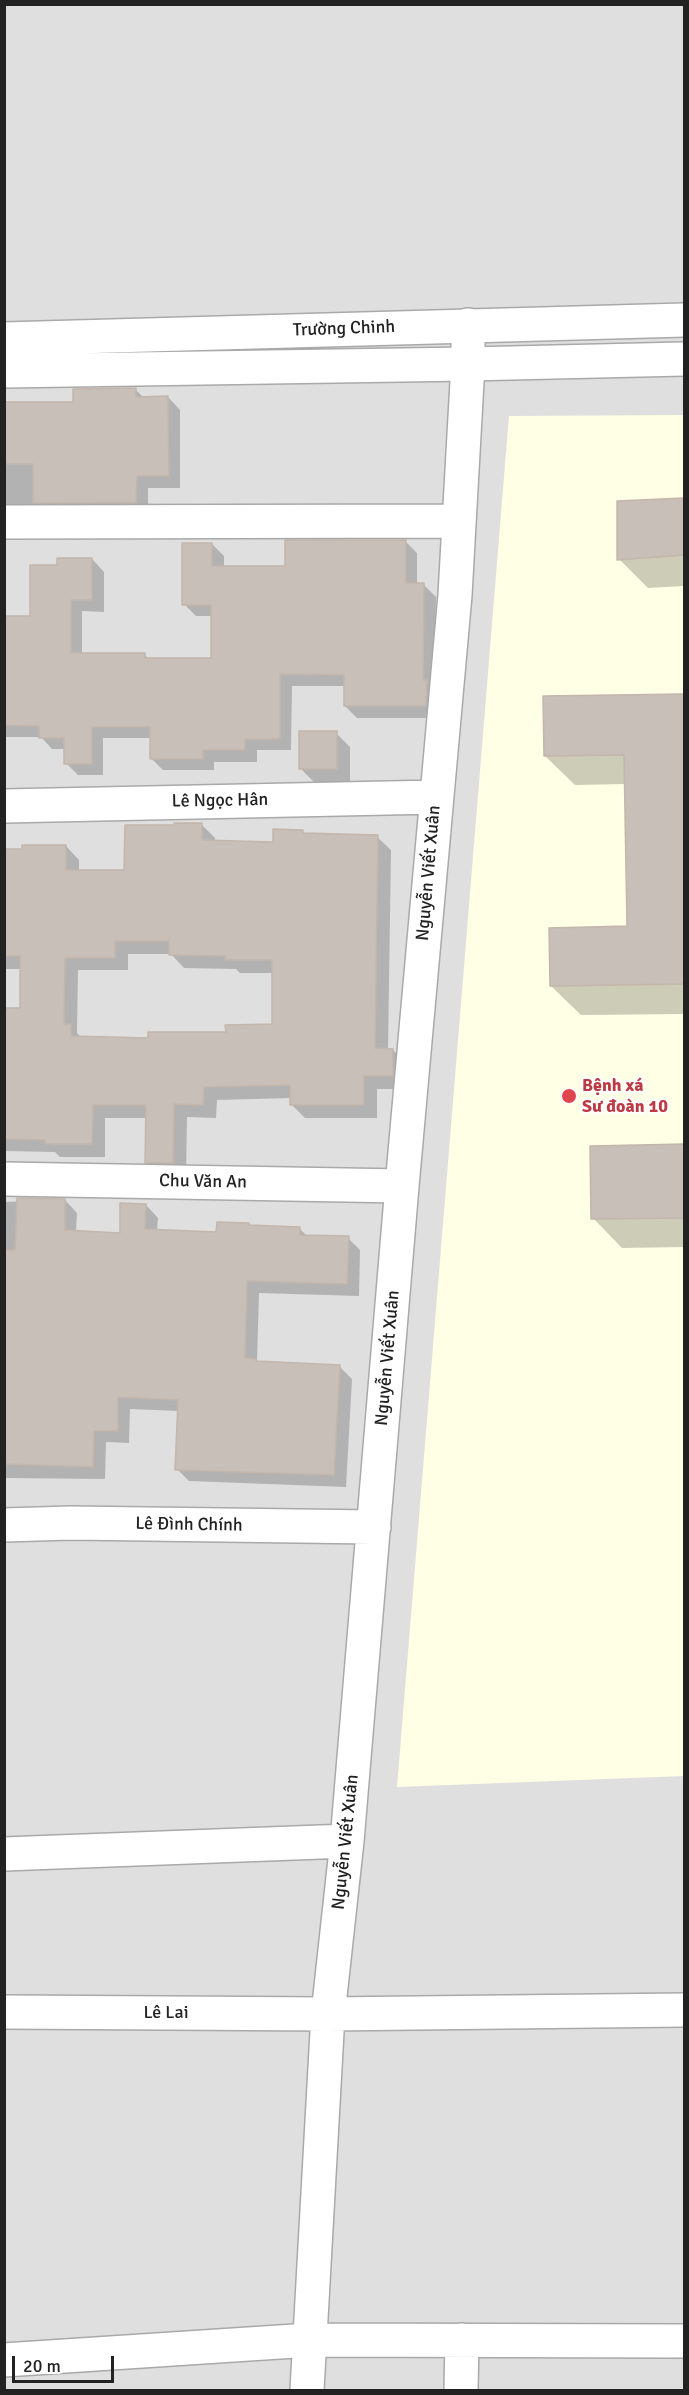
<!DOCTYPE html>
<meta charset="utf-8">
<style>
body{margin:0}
#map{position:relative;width:689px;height:2395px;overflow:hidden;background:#f2efe9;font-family:Signika,sans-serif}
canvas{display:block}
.frame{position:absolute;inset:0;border:6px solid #222;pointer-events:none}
.scale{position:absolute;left:12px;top:2356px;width:102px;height:27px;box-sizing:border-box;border:3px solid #222;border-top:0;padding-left:8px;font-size:18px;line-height:21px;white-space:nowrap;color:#222;-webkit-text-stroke:4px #fff;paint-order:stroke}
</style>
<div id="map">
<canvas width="689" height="2395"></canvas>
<div class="frame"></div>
<div class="scale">20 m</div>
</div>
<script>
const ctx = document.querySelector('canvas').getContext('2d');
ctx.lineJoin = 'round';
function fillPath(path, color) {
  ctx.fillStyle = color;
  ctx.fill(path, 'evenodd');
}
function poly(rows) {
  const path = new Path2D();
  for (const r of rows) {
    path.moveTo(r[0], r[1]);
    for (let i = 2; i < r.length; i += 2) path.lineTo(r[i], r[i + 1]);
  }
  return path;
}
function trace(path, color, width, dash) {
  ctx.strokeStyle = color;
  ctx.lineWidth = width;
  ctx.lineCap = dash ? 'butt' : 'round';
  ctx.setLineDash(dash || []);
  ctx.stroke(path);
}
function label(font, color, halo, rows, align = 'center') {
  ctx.font = font + ' Signika,sans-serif';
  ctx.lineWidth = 4.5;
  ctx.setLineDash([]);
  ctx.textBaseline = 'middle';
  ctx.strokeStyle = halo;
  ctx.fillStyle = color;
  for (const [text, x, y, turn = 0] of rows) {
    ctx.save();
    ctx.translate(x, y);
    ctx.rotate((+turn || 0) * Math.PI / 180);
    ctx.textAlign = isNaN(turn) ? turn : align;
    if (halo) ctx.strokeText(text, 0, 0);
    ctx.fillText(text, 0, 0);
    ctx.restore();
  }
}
fillPath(poly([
 [5,5,684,5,684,2390,5,2390]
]), '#e0dfdf');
fillPath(poly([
 [684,415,684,1776,397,1787,509,416]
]), '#ffffe5');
fillPath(poly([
 [135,389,144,398,168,397,180,410,180,488,148,488,148,515,4,514,4,405,74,403],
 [684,499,684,586,648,588,619,559,618,502],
 [405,541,417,553,417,585,424,585,436,597,434,689,438,718,357,718,345,706,345,686,292,686,291,750,257,750,257,762,214,762,214,770,163,770,151,758,151,738,103,738,103,775,78,775,66,763,66,749,52,749,41,737,4,737,4,618,32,618,59,566,92,559,104,572,104,612,82,611,82,654,144,654,149,659,213,659,213,616,196,616,184,604,212,544,224,556,224,568,286,568],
 [684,695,684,1014,581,1015,551,986,629,928,626,784,575,785,545,756,544,698],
 [336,733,350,747,350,782,314,782,300,768],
 [202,825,215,838,215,842,274,843,302,832,305,834,377,837,391,850,388,1050,393,1050,406,1063,406,1089,377,1089,377,1118,305,1118,291,1104,291,1098,217,1100,216,1118,187,1117,186,1176,159,1175,146,1162,147,1118,105,1118,105,1157,60,1157,55,1152,4,1151,4,1010,21,1010,22,969,4,969,4,850,66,846,79,860,79,871,126,871],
 [128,954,171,954,184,968,236,969,240,973,273,973,273,1025,227,1033,149,1040,82,1038,77,1033,78,970,128,970],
 [684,1146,684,1247,622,1248,593,1218,592,1147],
 [65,1200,77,1213,76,1232,121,1234,146,1205,158,1218,157,1231,218,1233,250,1227,299,1228,307,1236,348,1238,360,1250,359,1296,259,1293,257,1362,340,1367,352,1379,346,1487,189,1481,177,1469,179,1411,130,1409,129,1443,106,1442,105,1479,4,1478,4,1202]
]), '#0003');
const building = poly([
 [136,388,136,397,168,396,169,476,137,476,136,503,33,503,33,464,4,464,4,402,73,402,73,389,136,388],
 [684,498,684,555,617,560,617,501,684,498],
 [285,540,406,540,406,583,424,583,423,680,427,680,426,706,344,706,344,675,280,674,280,739,245,739,245,750,203,750,203,759,150,759,150,727,92,727,92,764,64,764,64,738,39,738,39,726,4,725,4,616,30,616,30,565,57,565,57,558,92,558,92,600,71,600,71,653,145,653,145,658,211,658,211,605,182,605,182,543,212,543,212,566,285,566,285,540],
 [684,694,684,984,550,986,549,928,627,926,624,755,544,756,543,696,684,694],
 [299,731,337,731,337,769,299,769,299,731],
 [174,823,202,823,202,840,273,842,273,829,303,830,303,833,378,835,375,1048,393,1049,393,1076,364,1076,364,1105,290,1105,290,1085,204,1087,203,1105,174,1104,173,1163,145,1163,146,1105,93,1105,92,1144,45,1144,45,1140,4,1139,4,1008,20,1008,20,956,4,956,4,849,22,849,22,845,66,845,66,870,124,870,125,825,174,825,174,823],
 [115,941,169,941,169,955,225,956,225,960,272,960,272,1024,225,1025,226,1032,148,1032,148,1038,71,1036,71,1024,64,1024,65,958,115,958,115,941],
 [684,1144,684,1218,591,1219,590,1146,684,1144],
 [17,1198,65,1199,65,1230,120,1233,120,1203,146,1204,145,1229,216,1232,217,1222,249,1223,249,1225,300,1227,300,1235,349,1236,347,1284,247,1281,245,1358,256,1359,256,1361,340,1365,334,1475,175,1470,178,1400,118,1397,118,1431,94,1431,93,1467,4,1464,4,1250,15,1250,17,1198]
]);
fillPath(building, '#c7bfb8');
trace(building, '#c4b6ab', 1.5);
const minor = poly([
 [4,522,459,521],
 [4,806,436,797],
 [4,1179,402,1186],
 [4,1525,71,1523,374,1527],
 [4,1854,347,1841],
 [4,2012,328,2014,684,2010],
 [4,2360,310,2340,684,2341],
 [307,2390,328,2014,347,1841,402,1186,455,595,468,364,468,325],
 [461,2390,462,2340]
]);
const tertiary = poly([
 [4,339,684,320],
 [4,371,468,364,684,359]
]);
trace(minor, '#a9a9a9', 36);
trace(tertiary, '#a9a9a9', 36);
trace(minor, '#fff', 33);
trace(tertiary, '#fff', 33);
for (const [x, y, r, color] of [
 [569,1096,8,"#e0444e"]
]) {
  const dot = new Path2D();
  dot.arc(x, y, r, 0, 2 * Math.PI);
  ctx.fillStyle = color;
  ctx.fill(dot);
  trace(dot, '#fff', 2);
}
label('18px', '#222', '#fff', [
 ["Trường Chinh",344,329,-2],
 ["Lê Ngọc Hân",220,801,-1],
 ["Nguyễn Viết Xuân",429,873,-85],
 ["Chu Văn An",203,1182,1],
 ["Nguyễn Viết Xuân",388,1358,-85],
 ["Lê Đình Chính",189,1525,1],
 ["Nguyễn Viết Xuân",346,1842,-84],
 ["Lê Lai",166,2013]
]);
label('bold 18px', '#be3a42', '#fff', [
 ["Bệnh xá",582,1086],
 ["Sư đoàn 10",582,1107]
], 'left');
</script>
